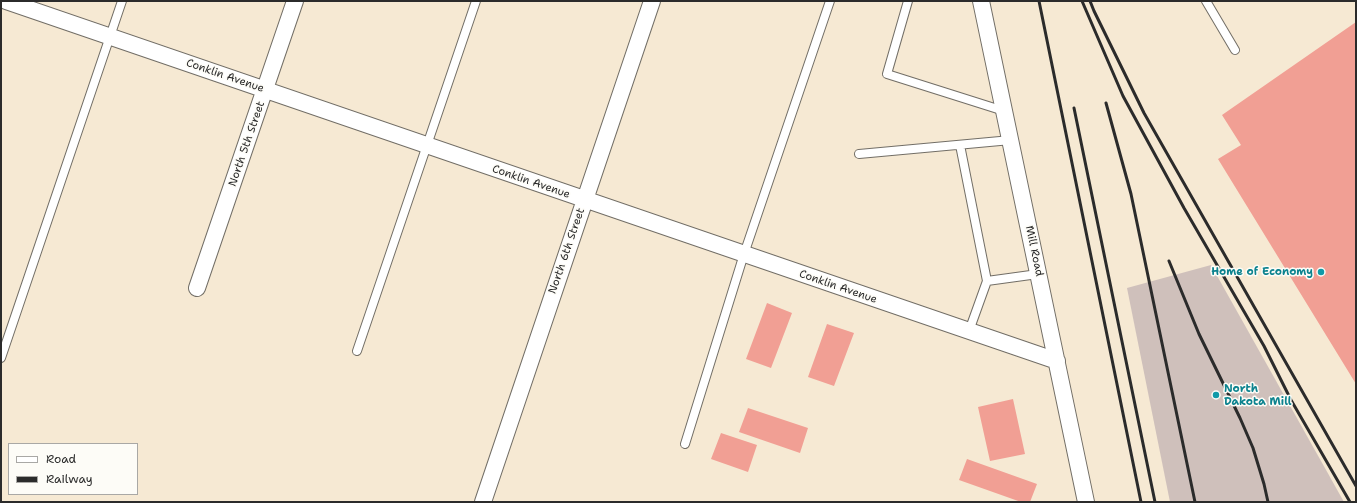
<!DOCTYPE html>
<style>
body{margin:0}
#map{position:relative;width:1357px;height:503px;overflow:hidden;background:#f6e9d3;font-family:"Shantell Sans",sans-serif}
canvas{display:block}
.frame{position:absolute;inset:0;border:2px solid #2b2b2b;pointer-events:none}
.legend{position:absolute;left:8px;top:443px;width:130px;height:52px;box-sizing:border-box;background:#fdfcf7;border:1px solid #a9a8a5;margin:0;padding:5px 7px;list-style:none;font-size:12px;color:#2b2b2b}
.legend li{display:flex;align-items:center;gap:8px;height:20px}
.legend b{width:20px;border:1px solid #a9a8a5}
</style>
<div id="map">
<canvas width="1357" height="503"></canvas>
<div class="frame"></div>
<ul class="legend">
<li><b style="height:5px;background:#fff"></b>Road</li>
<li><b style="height:5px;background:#2b2b2b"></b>Railway</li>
</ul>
</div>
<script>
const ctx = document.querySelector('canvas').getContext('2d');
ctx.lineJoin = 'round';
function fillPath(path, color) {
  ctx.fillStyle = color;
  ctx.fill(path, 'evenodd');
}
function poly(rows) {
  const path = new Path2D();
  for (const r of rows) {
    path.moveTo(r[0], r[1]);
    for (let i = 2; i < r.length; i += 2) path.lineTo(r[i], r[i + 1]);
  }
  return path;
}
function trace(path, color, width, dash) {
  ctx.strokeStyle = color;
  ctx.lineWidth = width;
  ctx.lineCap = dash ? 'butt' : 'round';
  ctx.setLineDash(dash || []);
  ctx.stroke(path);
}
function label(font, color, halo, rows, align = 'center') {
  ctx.font = font + ' "Shantell Sans",sans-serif';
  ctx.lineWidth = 3;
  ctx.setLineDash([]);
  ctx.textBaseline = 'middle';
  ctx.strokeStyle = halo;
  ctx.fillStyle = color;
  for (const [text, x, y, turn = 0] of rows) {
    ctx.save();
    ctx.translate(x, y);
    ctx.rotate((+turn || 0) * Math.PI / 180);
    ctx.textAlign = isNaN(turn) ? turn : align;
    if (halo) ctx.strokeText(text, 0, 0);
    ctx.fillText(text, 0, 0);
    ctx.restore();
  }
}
fillPath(poly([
 [1211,265,1344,502,1170,502,1127,288]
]), '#cfc0bb');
fillPath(poly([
 [1356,22,1356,384,1218,159,1241,145,1222,115],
 [767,303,792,313,771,368,746,359],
 [827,324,854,333,834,386,808,377],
 [1013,399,1025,454,990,461,978,407],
 [748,408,808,428,800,453,739,432],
 [721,433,757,445,748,472,711,459],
 [967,459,1037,484,1030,502,1021,502,959,480]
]), '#f19f94');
const service = poly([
 [908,1,887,74,1004,111],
 [1206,1,1235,50],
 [960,145,987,281,1038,274],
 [859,154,1011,140],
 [969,331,987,281],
 [357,351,476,1],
 [1,358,122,1],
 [685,444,744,254,830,1]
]);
const minor = poly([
 [6,1,1057,361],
 [981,1,1086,502],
 [197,288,295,1],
 [483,502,652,1]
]);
trace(service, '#726e66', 10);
trace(minor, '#726e66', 18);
trace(service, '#fff', 8);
trace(minor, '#fff', 16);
trace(poly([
 [1039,1,1141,502],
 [1082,1,1123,96,1184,208,1264,346,1291,400,1350,502],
 [1090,1,1094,11,1144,113,1356,486],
 [1106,103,1131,194,1195,502],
 [1074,108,1155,502],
 [1169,261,1199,334,1240,418,1253,448,1264,484,1268,502]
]), '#2b2b2b', 3);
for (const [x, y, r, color] of [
 [1321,272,4,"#0f9aa8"],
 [1216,395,4,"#0f9aa8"]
]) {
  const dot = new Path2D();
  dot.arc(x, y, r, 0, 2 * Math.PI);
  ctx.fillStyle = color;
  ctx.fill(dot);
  trace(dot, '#fdfcf7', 1.5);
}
label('11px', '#2b2b2b', '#fdfcf7', [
 ["Conklin Avenue",225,76,19],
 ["North 5th Street",247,144,-71],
 ["Conklin Avenue",531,182,19],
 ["North 6th Street",567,251,-71],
 ["Mill Road",1034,251,78],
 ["Conklin Avenue",838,287,19]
]);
label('bold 11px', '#0d838f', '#fdfcf7', [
 ["Home of Economy",1313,272],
 ["North",1224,389,"left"],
 ["Dakota Mill",1224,402,"left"]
], 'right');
</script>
